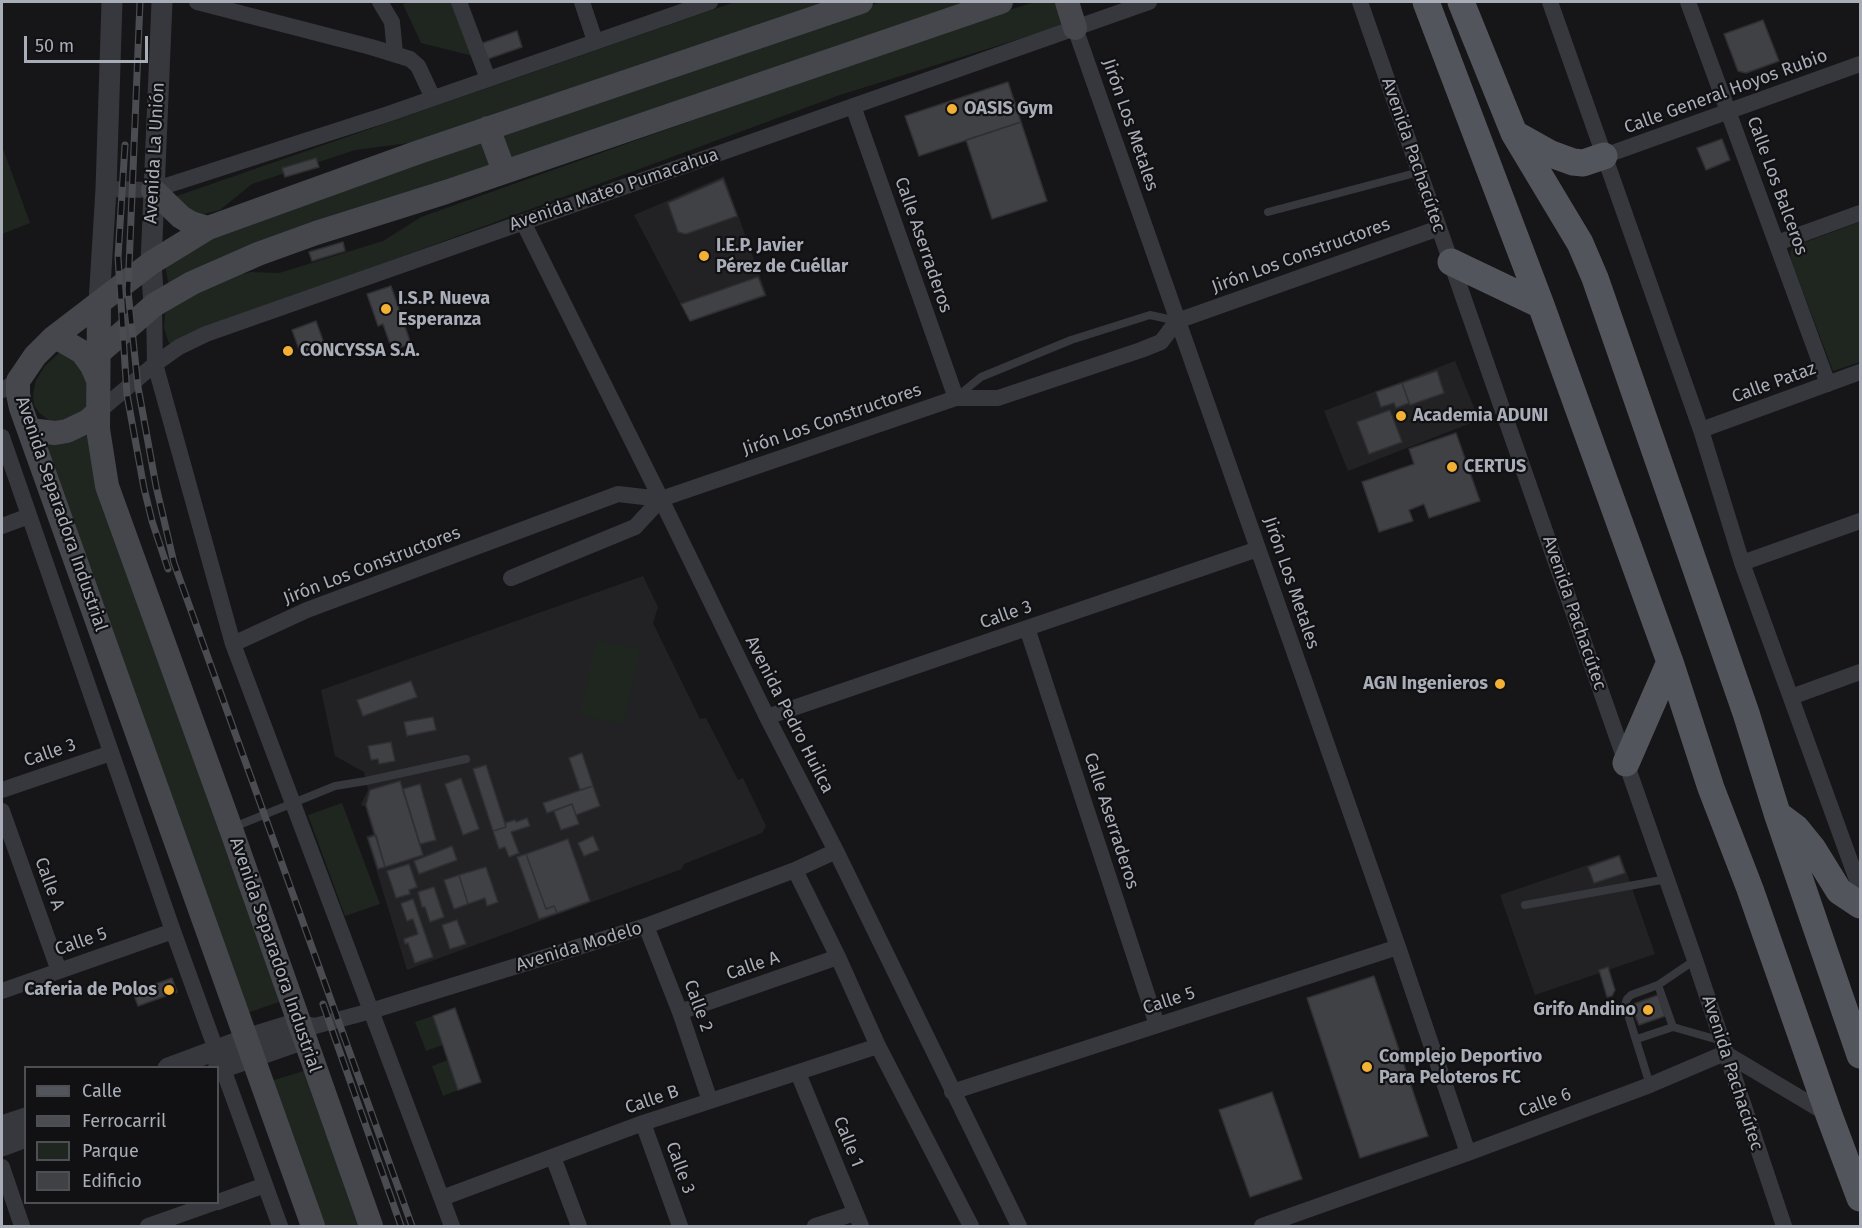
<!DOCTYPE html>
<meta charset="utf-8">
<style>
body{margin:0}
#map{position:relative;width:1862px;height:1228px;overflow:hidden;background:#161618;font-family:"Fira Sans",sans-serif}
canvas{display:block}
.frame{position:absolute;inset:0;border:3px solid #a8adb8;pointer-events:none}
.legend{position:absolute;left:24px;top:1066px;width:195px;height:138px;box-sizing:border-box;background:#111113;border:2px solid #4d4f55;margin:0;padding:8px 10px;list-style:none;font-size:18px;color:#a8adb8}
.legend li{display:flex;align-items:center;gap:12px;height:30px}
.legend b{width:30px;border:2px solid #4d4f55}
.scale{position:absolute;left:24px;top:36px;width:124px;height:27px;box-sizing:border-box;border:3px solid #a8adb8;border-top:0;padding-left:8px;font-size:18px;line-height:21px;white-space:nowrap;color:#a8adb8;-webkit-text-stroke:4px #111113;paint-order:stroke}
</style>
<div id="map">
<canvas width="1862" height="1228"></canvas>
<div class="frame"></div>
<ul class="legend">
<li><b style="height:8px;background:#53555c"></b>Calle</li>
<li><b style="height:8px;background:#4a4c52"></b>Ferrocarril</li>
<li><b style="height:16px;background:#1e261f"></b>Parque</li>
<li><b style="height:16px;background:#404145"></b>Edificio</li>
</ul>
<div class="scale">50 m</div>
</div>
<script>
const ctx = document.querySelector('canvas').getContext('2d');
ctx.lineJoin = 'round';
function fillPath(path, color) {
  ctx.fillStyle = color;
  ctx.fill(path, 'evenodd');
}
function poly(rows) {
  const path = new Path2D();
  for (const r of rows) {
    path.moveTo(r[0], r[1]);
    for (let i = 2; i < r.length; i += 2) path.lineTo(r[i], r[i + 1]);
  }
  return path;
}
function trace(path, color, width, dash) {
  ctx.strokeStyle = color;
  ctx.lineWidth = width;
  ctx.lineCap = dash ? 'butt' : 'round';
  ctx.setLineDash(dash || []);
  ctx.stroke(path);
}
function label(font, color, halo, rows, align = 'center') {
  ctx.font = font + ' "Fira Sans",sans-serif';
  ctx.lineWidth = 4.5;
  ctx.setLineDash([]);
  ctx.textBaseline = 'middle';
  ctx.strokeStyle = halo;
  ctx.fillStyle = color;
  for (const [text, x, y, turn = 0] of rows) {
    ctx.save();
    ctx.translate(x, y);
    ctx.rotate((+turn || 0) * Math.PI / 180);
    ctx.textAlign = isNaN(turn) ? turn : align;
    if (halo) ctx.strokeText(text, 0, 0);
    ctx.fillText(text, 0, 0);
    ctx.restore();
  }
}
fillPath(poly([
 [724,176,767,296,690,322,634,215],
 [1455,361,1479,420,1348,471,1324,411],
 [643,576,658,607,653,623,700,719,706,718,738,780,743,778,766,826,762,833,684,864,682,869,407,970,366,836,373,834,365,806,362,806,361,804,368,790,364,772,335,756,321,690],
 [1620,854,1655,954,1535,995,1500,895]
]), '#222225');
fillPath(poly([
 [410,2,451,2,473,56,421,43,403,4],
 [735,2,829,2,417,142,355,150,252,184,220,210,204,214,189,211,183,206,177,196],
 [881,2,996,2,169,285,162,253],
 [1035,2,1060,2,1067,24,840,95,208,328,180,344,169,343,164,328,165,313,197,286,251,272,279,273,383,241,421,217,960,25],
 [2,146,30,223,2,234],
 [1860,222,1860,362,1833,371,1791,260,1790,252,1793,247,1797,245],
 [60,352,74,357,91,388,85,415,53,423,39,413,34,405,33,394,36,380,45,366],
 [93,433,282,1001,244,1014,45,444,70,442],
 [596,640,640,649,624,724,581,715],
 [342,803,380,904,345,916,308,815],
 [433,1016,443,1045,426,1051,415,1022],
 [448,1060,458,1090,443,1096,432,1066],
 [307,1070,361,1226,322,1226,271,1081]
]), '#1e261f');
const building = poly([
 [1763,20,1779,61,1746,73,1738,71,1724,34,1763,20],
 [517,31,522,47,485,60,480,44,517,31],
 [1008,82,1021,122,919,156,905,116,1008,82],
 [1021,122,1047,201,992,219,966,140,1021,122],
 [1722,139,1730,160,1706,170,1697,148,1722,139],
 [316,158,319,167,285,177,282,168,316,158],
 [723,179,737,216,686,234,678,232,668,203,723,179],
 [343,242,345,251,312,261,309,252,343,242],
 [758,277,765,295,690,321,681,304,758,277],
 [391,286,411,344,392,350,383,324,378,326,367,294,391,286],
 [316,321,325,346,301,355,292,330,316,321],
 [1437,371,1444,393,1410,405,1402,383,1437,371],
 [1402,383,1409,403,1396,408,1394,403,1381,407,1376,392,1402,383],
 [1390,410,1402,442,1369,454,1357,422,1390,410],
 [1456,433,1480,501,1429,518,1424,504,1409,510,1413,521,1379,532,1362,482,1414,464,1409,449,1456,433],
 [411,681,417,697,363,716,357,700,411,681],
 [433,717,436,730,407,736,404,722,433,717],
 [391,742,395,761,379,764,378,759,371,760,368,746,391,742],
 [582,753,593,786,580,790,569,758,582,753],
 [486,765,506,827,493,831,473,769,486,765],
 [461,778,479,829,463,835,445,784,461,778],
 [400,781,423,855,385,867,366,805,370,790,400,781],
 [420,784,436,840,420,844,403,789,420,784],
 [593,786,600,806,576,815,572,804,547,813,543,803,593,786],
 [572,804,579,824,561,830,554,811,572,804],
 [527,818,530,826,511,832,519,853,509,857,505,847,499,849,493,831,506,827,505,823,515,820,516,822,527,818],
 [376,835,385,867,378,869,368,838,376,835],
 [593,836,599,850,584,856,578,843,593,836],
 [568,839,590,901,557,913,554,906,546,909,526,854,568,839],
 [452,846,457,860,419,874,414,861,452,846],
 [526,854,546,909,554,906,557,913,539,919,517,857,526,854],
 [1619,856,1625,873,1594,883,1588,867,1619,856],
 [409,864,417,887,409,890,410,894,396,898,387,871,409,864],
 [486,867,498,902,487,906,485,898,468,904,459,875,486,867],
 [459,875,468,904,454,909,444,880,459,875],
 [434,887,444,917,430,922,425,907,422,907,418,892,434,887],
 [413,899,433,957,415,963,408,943,405,944,404,939,418,934,413,919,407,921,401,904,402,903,413,899],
 [457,920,466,944,450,949,442,925,457,920],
 [1608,967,1615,990,1612,996,1607,997,1599,970,1608,967],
 [1374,976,1428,1136,1360,1158,1307,998,1374,976],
 [172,978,177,992,138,1006,133,992,172,978],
 [1658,995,1665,1016,1639,1025,1631,1005,1658,995],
 [455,1008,481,1082,458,1090,433,1016,455,1008],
 [1272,1092,1302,1179,1250,1197,1219,1110,1272,1092]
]);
fillPath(building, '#404145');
trace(building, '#303034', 1.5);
trace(poly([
 [1268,212,1419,172],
 [959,395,981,377,1071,340,1150,315,1177,321],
 [234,827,335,786,366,781,466,759],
 [1525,905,1667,879],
 [1695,960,1658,985,1673,1027,1722,1041],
 [1637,1039,1673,1027],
 [1650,1085,1625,1005,1627,999,1631,995,1658,985]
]), '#37383d', 8);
trace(poly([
 [197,2,371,47,410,59,418,66,433,98],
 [380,2,392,22,395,53],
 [459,2,488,79],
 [582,2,595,41],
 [1360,2,1695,960,1784,1226],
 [1550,2,1701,430,1742,563,1860,888],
 [1688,2,1828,384],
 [1075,28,1398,947,1468,1153],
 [853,106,956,398],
 [1604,156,1860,64],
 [106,189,153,190,181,181,388,114,710,2],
 [523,222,661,499,767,717,836,851,1019,1226],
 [1777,243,1860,213],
 [154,305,155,364,233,644,452,1226],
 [2,390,18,381],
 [97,413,155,364,179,347,206,334,1149,2],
 [1701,430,1860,372],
 [2,437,173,931,280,1226],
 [2,526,29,516],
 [1742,563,1860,521],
 [511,578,635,527,661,499],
 [1027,628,1157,1025],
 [233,644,307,610,618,494,661,499,956,398,998,398,1141,350,1161,342,1177,321,1439,228],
 [1791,697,1860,672],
 [767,717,1258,549],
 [2,790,111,753],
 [2,811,59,971],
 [795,870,838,957,878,1046,971,1226],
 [646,926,680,1012,710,1101],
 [2,991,173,931],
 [680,1012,838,957],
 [298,1023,315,1026,371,1011,646,926,795,870,836,851],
 [798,1073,861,1226],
 [952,1092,1398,947],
 [643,1123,680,1226],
 [553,1157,579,1226],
 [2,1167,22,1226],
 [442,1198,643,1123,878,1046],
 [218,1202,265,1185],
 [148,1226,216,1202],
 [815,1226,855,1213],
 [1262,1226,1468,1153,1650,1085,1725,1053,1829,1115]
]), '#37383d', 16);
trace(poly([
 [99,303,106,189,112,2],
 [154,305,151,263,162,2],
 [168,1068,246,1039,298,1023],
 [218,1069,304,1039],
 [2,1126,26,1118],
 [2,1146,26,1137]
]), '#37383d', 21);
trace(poly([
 [1067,2,1075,28],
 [488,128,504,171],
 [153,190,181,217,191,223,208,228],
 [99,303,98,429,107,486,231,829,371,1226],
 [53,338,63,341,82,352,92,366,98,380],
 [100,352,154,305,192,283,258,254,316,233,446,192,1001,2],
 [30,430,55,433,67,431,88,421,97,413],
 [313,1226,21,408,18,394,18,381,35,356,53,338,151,263,208,228,416,153,861,2]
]), '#45474d', 24);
trace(poly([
 [1426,2,1541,305,1670,662,1711,788,1750,889,1829,1115,1860,1198],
 [1461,2,1514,133,1580,243,1595,278,1746,713,1777,813,1860,1055],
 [1517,135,1551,154,1573,162,1583,163,1604,156],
 [1451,262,1541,305],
 [1626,763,1670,662],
 [1780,816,1796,828,1813,849,1839,891,1860,905]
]), '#53555c', 27);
const rail = poly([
 [140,2,128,291,138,387,156,486,174,563,412,1226],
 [125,145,118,257,127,395,144,488,152,521,168,569],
 [323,1004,401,1226]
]);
trace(rail, '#4a4c52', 7);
trace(rail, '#111113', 4.5, [14]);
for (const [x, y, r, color] of [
 [952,109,6,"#f2b134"],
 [704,256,6,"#f2b134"],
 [386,309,6,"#f2b134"],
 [288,351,6,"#f2b134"],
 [1401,416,6,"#f2b134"],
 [1452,467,6,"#f2b134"],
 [1500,684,6,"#f2b134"],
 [169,990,6,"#f2b134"],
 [1648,1010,6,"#f2b134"],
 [1367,1067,6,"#f2b134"]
]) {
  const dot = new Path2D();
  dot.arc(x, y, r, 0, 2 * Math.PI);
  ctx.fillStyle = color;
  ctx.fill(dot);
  trace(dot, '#111113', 2);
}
label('18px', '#a8adb8', '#111113', [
 ["Calle General Hoyos Rubio",1726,92,-20],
 ["Jirón Los Metales",1130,125,71],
 ["Avenida La Unión",155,153,-87],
 ["Avenida Pachacútec",1413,155,71],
 ["Calle Los Balceros",1777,186,70],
 ["Avenida Mateo Pumacahua",614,190,-19],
 ["Calle Aserraderos",923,245,71],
 ["Jirón Los Constructores",1301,256,-20],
 ["Calle Pataz",1774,383,-20],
 ["Jirón Los Constructores",832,420,-19],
 ["Avenida Separadora Industrial",61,514,71],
 ["Jirón Los Constructores",372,566,-21],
 ["Jirón Los Metales",1291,583,71],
 ["Avenida Pachacútec",1574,613,71],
 ["Calle 3",1006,615,-19],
 ["Avenida Pedro Huilca",789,715,63],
 ["Calle 3",50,753,-19],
 ["Calle Aserraderos",1111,821,72],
 ["Calle A",49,884,70],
 ["Calle 5",81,942,-19],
 ["Avenida Modelo",579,947,-17],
 ["Avenida Separadora Industrial",275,955,71],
 ["Calle A",753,966,-19],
 ["Calle 5",1169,1001,-18],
 ["Calle 2",698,1006,70],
 ["Avenida Pachacútec",1732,1073,72],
 ["Calle B",652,1100,-19],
 ["Calle 6",1545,1103,-20],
 ["Calle 1",848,1142,68],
 ["Calle 3",680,1168,70]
]);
label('bold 18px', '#a8adb8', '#111113', [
 ["OASIS Gym",964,109],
 ["I.E.P. Javier",716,246],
 ["Pérez de Cuéllar",716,267],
 ["I.S.P. Nueva",398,299],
 ["Esperanza",398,320],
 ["CONCYSSA S.A.",300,351],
 ["Academia ADUNI",1413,416],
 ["CERTUS",1464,467],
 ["AGN Ingenieros",1488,684,"right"],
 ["Caferia de Polos",157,990,"right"],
 ["Grifo Andino",1636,1010,"right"],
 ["Complejo Deportivo",1379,1057],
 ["Para Peloteros FC",1379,1078]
], 'left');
</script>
